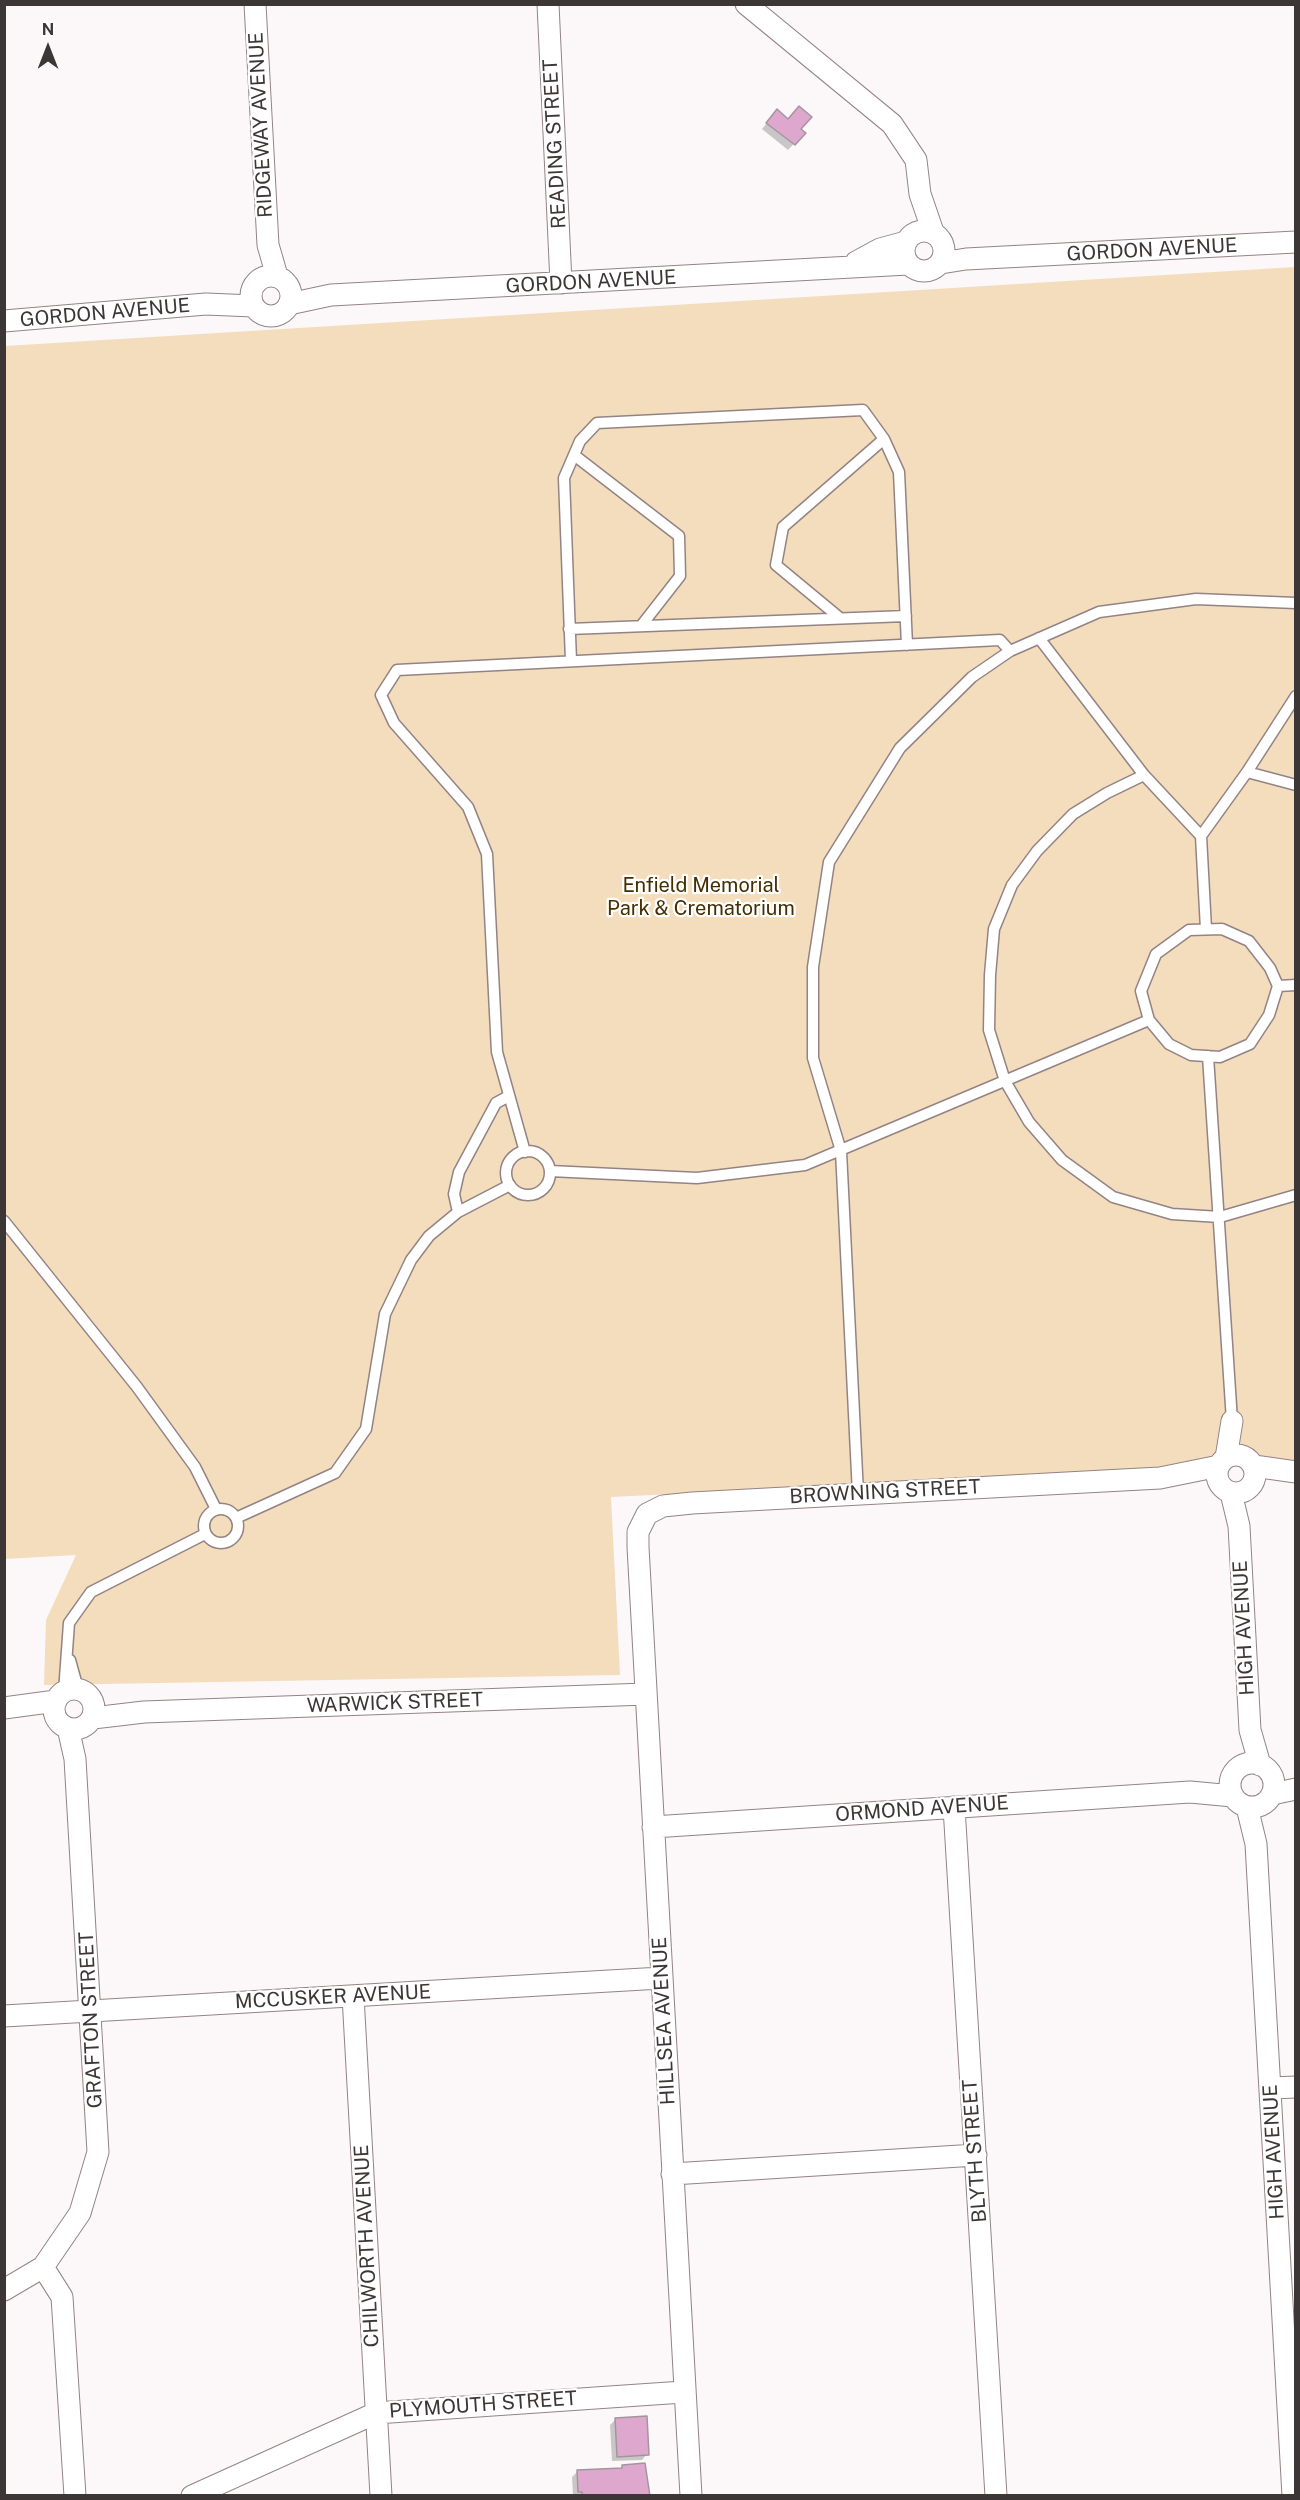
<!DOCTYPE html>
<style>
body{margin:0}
#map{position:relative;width:1300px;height:2500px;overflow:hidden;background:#fcf8f9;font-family:"Public Sans",sans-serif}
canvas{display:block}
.frame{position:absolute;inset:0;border:6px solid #3d3636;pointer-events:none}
.north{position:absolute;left:18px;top:18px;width:60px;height:60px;-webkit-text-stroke:4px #fff;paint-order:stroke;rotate:0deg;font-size:16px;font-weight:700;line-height:24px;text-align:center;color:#3d3636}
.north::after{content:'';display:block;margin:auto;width:21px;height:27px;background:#3d3636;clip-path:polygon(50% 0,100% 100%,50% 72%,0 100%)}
</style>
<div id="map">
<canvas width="1300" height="2500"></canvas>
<div class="frame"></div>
<div class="north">N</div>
</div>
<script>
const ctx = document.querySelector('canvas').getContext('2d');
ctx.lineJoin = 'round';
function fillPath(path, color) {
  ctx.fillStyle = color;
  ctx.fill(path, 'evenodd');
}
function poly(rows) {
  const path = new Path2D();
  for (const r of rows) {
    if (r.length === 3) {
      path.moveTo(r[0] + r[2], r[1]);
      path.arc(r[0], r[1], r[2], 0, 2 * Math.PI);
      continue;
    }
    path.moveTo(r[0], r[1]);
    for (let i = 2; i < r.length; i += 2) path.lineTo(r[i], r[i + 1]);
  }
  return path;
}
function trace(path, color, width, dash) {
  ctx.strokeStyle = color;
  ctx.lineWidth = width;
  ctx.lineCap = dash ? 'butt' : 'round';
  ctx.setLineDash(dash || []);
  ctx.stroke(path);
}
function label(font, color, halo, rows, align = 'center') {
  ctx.font = font + ' "Public Sans",sans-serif';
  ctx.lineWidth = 4.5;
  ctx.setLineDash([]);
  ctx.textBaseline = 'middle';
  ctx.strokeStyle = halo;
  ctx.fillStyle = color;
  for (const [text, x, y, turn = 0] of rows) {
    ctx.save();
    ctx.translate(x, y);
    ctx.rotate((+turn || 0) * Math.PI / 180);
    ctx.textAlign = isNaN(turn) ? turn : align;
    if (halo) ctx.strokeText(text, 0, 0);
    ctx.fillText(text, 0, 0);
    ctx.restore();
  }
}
fillPath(poly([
 [1295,267,1295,1461,1278,1463,1227,1450,1180,1469,611,1497,620,1675,44,1685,46,1620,76,1555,5,1559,5,346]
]), '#f3ddbc');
fillPath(poly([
 [772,117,788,120,804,133,788,150,762,129],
 [616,2419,647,2454,642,2460,612,2461,610,2425],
 [623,2466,648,2496,573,2496,572,2477,577,2472,620,2469]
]), '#0003');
const building = poly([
 [799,106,812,117,801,129,806,133,795,145,766,123,777,109,788,119,799,106],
 [647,2416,649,2455,617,2457,615,2418,647,2416],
 [645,2463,650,2496,582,2496,582,2492,578,2492,577,2470,622,2468,622,2465,645,2463]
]);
fillPath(building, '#dea7cd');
trace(building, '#a3959e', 1.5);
const service = poly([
 [574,455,679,536,680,576,641,626],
 [840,618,776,565,783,527,884,439],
 [569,629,906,616],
 [1039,638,1144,775,1201,836,1247,772,1296,696],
 [571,661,564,478,580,441,597,423,863,410,884,439,899,472,907,645],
 [1247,772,1296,785],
 [1144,775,1107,793,1073,814,1037,851,1012,885,994,929,990,975,989,1030,1005,1081,1029,1122,1062,1160,1113,1197,1172,1214,1220,1217,1296,1195],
 [1201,836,1206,929],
 [1278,986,1296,985],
 [1208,1056,1232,1421],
 [528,1173,22],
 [525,1152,497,1052,487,854,468,807,394,723,381,695,397,670,1000,640,1010,651],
 [550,1171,697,1178,805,1165,1149,1020,1141,991,1156,954,1189,930,1222,929,1249,941,1270,968,1278,986,1269,1015,1250,1044,1220,1057,1191,1055,1169,1044,1149,1020],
 [458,1212,454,1194,459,1172,496,1103,509,1096],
 [4,1221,137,1387,195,1467,216,1509],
 [858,1494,841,1151,813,1058,813,967,829,862,900,748,972,677,1010,651,1099,612,1196,599,1296,603],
 [221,1526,17],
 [236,1518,335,1473,366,1429,385,1314,411,1260,429,1236,458,1212,510,1185],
 [70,1660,78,1689],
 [64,1692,69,1623,91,1592,205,1534]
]);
const minor = poly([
 [255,4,268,245,277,276],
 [548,4,561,283],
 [746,4,892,124,916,160,920,194,933,232],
 [924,251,20],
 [856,262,880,249,906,242],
 [941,263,966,259,1296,242],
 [271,296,20],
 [289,304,331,295,908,264],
 [4,321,206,304,253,306],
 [1236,1474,19],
 [1226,1458,1232,1421],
 [1254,1466,1296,1472],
 [1231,1493,1239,1526,1250,1730,1260,1765],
 [74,1709,20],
 [4,1708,56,1701],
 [93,1718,144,1712,646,1694],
 [1252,1785,22],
 [1272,1794,1296,1789],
 [954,1807,996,2496],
 [1247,1807,1256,1844,1293,2496],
 [653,1827,1190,1792,1233,1796],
 [353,1996,381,2496],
 [4,2016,661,1978],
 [1271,2088,1296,2087],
 [672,2174,976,2155],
 [43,2267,62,2297,75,2496],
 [4,2290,43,2267,80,2213,98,2152,75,1759,68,1728],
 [192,2496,376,2413,683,2392],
 [691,2496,638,1547,638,1532,647,1514,663,1506,692,1503,1160,1478,1219,1466]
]);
trace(service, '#948384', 13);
trace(minor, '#948384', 23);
trace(service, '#fff', 10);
trace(minor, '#fff', 21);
label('20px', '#3d3636', '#fff', [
 ["RIDGEWAY AVENUE",261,125,-93],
 ["READING STREET",555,144,-93],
 ["GORDON AVENUE",1152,250,-3],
 ["GORDON AVENUE",591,282,-3],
 ["GORDON AVENUE",105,313,-5],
 ["BROWNING STREET",885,1492,-3],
 ["HIGH AVENUE",1244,1628,-93],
 ["WARWICK STREET",395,1703,-2],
 ["ORMOND AVENUE",922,1809,-4],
 ["MCCUSKER AVENUE",333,1997,-3],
 ["GRAFTON STREET",91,2020,-93],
 ["HILLSEA AVENUE",664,2021,-93],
 ["BLYTH STREET",975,2151,-94],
 ["HIGH AVENUE",1274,2152,-93],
 ["CHILWORTH AVENUE",367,2246,-93],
 ["PLYMOUTH STREET",483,2405,-4]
]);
label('20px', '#452f00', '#fff', [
 ["Enfield Memorial",701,886],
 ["Park & Crematorium",701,909]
]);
</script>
